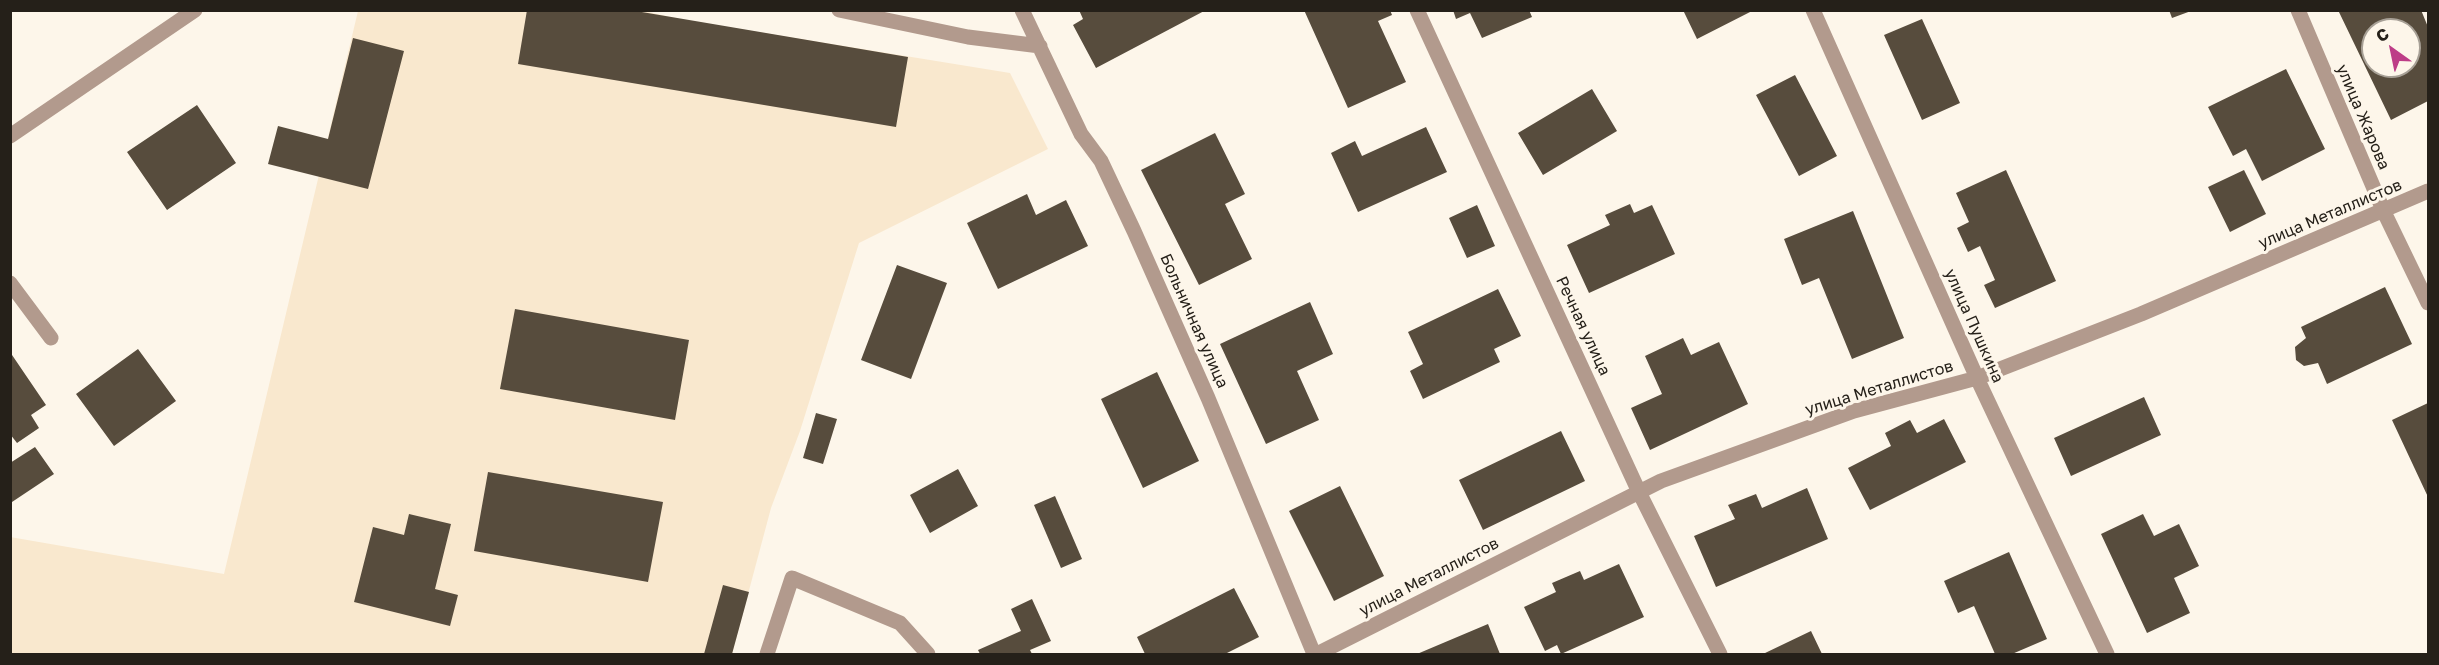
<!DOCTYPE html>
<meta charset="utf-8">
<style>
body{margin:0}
#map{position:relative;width:2439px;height:665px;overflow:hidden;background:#fdf6ea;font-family:"Golos Text",sans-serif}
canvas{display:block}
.frame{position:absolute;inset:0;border:12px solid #252019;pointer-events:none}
.north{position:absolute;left:2361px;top:18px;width:60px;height:60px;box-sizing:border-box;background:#fdf6ea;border:2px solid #a7a096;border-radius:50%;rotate:327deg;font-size:16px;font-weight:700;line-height:24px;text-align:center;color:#252019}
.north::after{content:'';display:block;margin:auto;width:21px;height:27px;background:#bd3d87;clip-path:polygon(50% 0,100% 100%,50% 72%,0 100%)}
</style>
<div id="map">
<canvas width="2439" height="665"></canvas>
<div class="frame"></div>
<div class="north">С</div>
</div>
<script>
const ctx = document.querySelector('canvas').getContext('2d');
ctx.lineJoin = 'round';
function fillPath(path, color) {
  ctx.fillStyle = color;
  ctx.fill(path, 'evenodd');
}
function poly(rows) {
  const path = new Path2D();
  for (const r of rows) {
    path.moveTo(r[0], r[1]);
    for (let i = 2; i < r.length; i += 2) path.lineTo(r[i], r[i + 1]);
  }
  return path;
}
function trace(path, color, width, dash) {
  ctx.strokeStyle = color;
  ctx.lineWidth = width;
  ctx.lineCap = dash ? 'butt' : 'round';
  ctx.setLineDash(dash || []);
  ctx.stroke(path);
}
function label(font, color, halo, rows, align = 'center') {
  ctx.font = font + ' "Golos Text",sans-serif';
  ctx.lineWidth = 6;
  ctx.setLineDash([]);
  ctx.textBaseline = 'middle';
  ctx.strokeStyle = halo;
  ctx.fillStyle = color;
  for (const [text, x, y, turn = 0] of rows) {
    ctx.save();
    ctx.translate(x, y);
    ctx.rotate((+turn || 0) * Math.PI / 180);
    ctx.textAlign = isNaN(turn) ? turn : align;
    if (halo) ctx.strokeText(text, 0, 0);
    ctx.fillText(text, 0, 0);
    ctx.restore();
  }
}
fillPath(poly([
 [358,11,644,11,684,20,1010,73,1048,149,859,243,800,431,771,508,732,654,11,654,10,537,224,574]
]), '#f9e8ce');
fillPath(poly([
 [527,10,630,10,908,57,896,127,518,64],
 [1079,10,1206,10,1096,68,1073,25,1083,19],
 [1304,10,1390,10,1392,15,1378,21,1406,82,1348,108],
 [1453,10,1529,10,1532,17,1482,38,1470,13,1456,19],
 [1683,10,1754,10,1697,39],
 [2169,10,2191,10,2191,11,2172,18],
 [2338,10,2421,10,2428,27,2428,101,2391,120],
 [2373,30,2409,30,2409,66,2373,66],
 [1922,19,1960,103,1922,120,1884,35],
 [353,38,404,51,368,189,268,164,278,126,328,139],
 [2286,69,2325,149,2262,181,2246,149,2233,156,2208,107],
 [1795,75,1837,156,1799,176,1756,95],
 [1592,89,1617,131,1543,175,1518,133],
 [197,105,236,163,167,210,127,152],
 [1426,127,1447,172,1358,212,1331,153,1355,141,1362,156],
 [1215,133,1245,194,1225,204,1252,259,1199,285,1141,170],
 [2006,170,2056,281,1995,308,1984,285,1995,280,1980,246,1968,252,1957,228,1969,222,1956,193],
 [2244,170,2266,214,2230,232,2208,187],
 [1027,194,1036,215,1066,200,1088,246,998,289,967,223],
 [1630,204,1634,213,1652,205,1675,254,1589,293,1567,245,1610,225,1605,215],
 [1477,205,1495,246,1467,258,1449,218],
 [1853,211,1904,338,1852,359,1819,278,1802,285,1784,239],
 [897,265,947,283,911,379,861,360],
 [2385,287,2412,344,2327,384,2318,363,2304,366,2296,360,2295,347,2306,338,2301,327],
 [1498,289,1521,336,1494,349,1500,362,1423,399,1410,371,1423,364,1408,332],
 [1310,302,1333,354,1297,371,1319,420,1266,444,1220,344],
 [515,309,689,340,675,420,500,389],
 [1683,338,1691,355,1719,342,1748,404,1650,450,1631,408,1662,394,1645,356],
 [138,349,176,401,114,446,76,394],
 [10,352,46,405,31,415,39,428,17,443,10,434],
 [1157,372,1199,461,1143,488,1101,399],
 [2144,397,2161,435,2071,476,2054,438],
 [2428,403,2428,497,2392,420],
 [816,413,837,419,823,464,803,458],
 [1944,419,1966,462,1870,510,1848,468,1891,446,1885,433,1910,420,1917,433],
 [1561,431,1585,481,1483,530,1459,480],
 [35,447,54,474,12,502,10,463],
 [958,469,978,506,930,533,910,495],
 [488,472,663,502,648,582,474,551],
 [1340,486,1384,576,1334,601,1289,511],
 [1807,488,1828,539,1716,587,1694,536,1735,519,1728,505,1756,494,1762,508],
 [1055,496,1082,559,1061,568,1034,505],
 [409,514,451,524,435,589,458,595,450,626,354,602,373,527,404,535],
 [2143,514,2154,536,2179,524,2199,566,2174,578,2190,613,2147,633,2101,534],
 [2009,552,2047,639,2012,654,1995,654,1974,606,1958,613,1944,581],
 [1619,564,1644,617,1561,654,1557,645,1545,651,1524,607,1556,592,1552,583,1580,571,1584,580],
 [723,585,749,592,732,654,704,654],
 [1234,588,1259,637,1225,654,1145,654,1137,637],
 [1032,599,1051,641,1030,650,1032,654,980,654,978,650,1021,631,1011,609],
 [1488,624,1500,654,1417,654],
 [1811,631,1822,654,1763,654]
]), '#574c3d');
trace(poly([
 [839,10,968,37,1040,46],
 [1022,10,1081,134,1101,161,1134,231,1208,398,1314,654],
 [1417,10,1639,492,1720,654],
 [1813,10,1977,378,2107,654],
 [2298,10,2384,212,2428,303],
 [10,136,195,10],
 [10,283,51,338],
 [767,654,792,578,900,623,928,654],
 [1317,654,1661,481,1854,411,1977,378,2141,314,2428,191]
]), '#b29a8d', 15);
label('16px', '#252019', '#fdf6ea', [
 ["улица Жарова",2363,117,67],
 ["улица Металлистов",2330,214,-23],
 ["Больничная улица",1194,321,66],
 ["Речная улица",1583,326,65],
 ["улица Пушкина",1974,326,66],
 ["улица Металлистов",1879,388,-17],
 ["улица Металлистов",1429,577,-27]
]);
</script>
